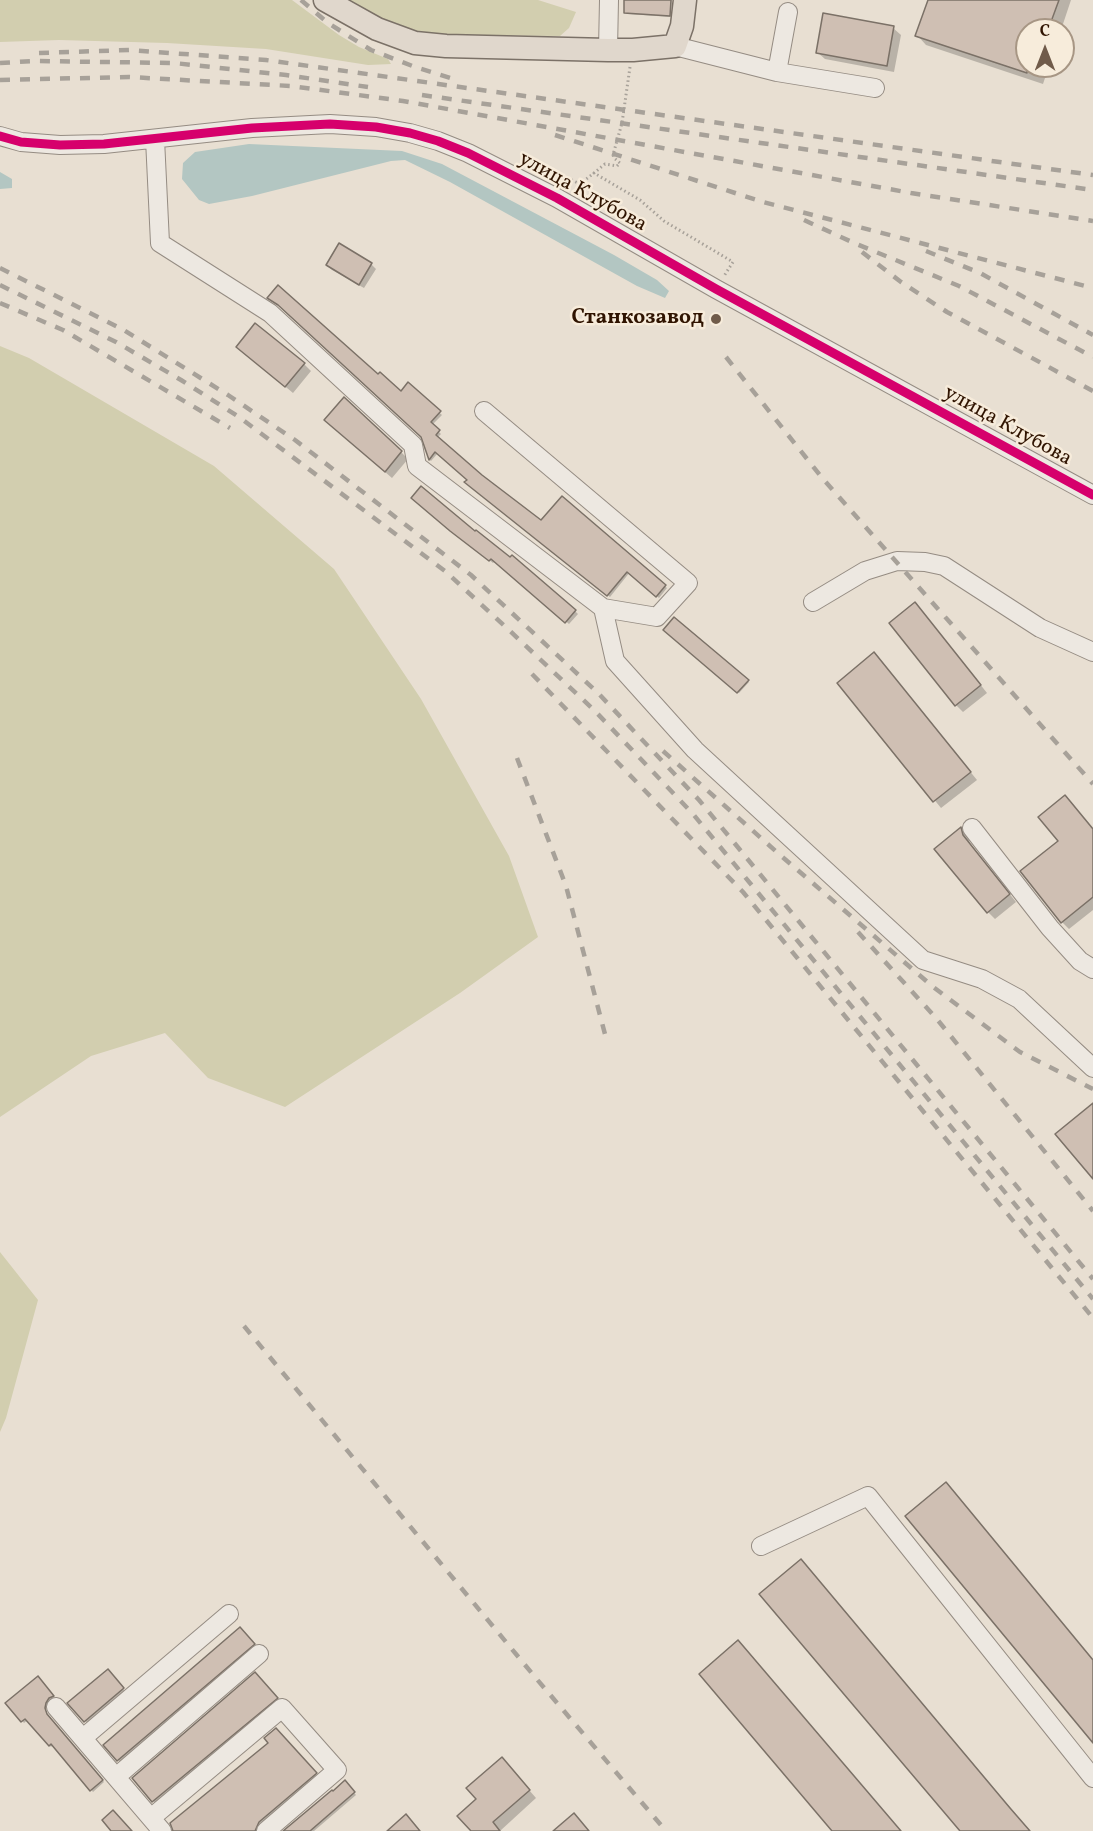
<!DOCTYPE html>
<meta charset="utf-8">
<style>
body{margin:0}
#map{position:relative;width:1093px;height:1831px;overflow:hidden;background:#e8dfd2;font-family:Vollkorn,serif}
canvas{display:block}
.north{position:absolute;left:1015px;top:18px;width:60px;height:60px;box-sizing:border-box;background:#f7ecdb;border:2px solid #a79684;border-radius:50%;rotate:0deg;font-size:16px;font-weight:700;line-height:24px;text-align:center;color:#301401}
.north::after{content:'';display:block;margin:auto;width:21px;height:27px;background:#705b4a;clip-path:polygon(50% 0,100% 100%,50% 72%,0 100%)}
</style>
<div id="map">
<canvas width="1093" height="1831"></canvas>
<div class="north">С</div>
</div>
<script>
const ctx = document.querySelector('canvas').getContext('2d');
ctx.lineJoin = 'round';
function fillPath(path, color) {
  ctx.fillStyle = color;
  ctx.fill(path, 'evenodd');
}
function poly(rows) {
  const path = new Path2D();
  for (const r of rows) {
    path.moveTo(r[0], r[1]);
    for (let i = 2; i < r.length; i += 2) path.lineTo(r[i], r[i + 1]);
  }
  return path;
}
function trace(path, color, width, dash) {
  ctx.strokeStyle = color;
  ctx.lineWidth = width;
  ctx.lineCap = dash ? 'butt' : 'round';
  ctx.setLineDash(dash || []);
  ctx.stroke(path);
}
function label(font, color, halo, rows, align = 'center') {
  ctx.font = font + ' Vollkorn,serif';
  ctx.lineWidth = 5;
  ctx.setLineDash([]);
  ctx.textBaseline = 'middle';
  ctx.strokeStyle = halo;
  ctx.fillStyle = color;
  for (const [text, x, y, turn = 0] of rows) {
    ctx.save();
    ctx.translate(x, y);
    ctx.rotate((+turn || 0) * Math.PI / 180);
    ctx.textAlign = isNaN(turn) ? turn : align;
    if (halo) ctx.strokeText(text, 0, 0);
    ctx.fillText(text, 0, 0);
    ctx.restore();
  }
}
fillPath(poly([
 [0,0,292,0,339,35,359,47,388,59,391,64,368,65,266,49,167,43,59,40,0,42],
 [344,0,538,0,576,12,569,28,560,36,441,35,410,30,382,22],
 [0,346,29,358,214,466,334,569,421,699,509,856,538,937,460,993,285,1107,208,1078,165,1033,91,1056,0,1117],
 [0,1252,38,1300,6,1418,0,1432]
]), '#d2ceaf');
fillPath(poly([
 [249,144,402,151,442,164,614,255,657,280,669,291,665,298,637,286,450,182,405,160,391,161,252,196,209,204,199,200,182,179,183,163,195,152],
 [0,172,12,179,12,188,0,189]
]), '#b3c6c2');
fillPath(poly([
 [626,0,672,0,671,17,627,14,625,12],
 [929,0,1071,0,1061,30,1027,30,1027,66,1049,66,1043,84,926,45,917,35],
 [893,28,901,35,894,72,825,59,817,52],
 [371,264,376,269,364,288,332,270,327,265],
 [238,347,304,364,311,371,293,393],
 [379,376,401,393,408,384,442,415,432,425,441,434,437,438,481,476,542,522,563,498,667,588,659,598,630,572,610,597,469,484,468,480,438,453,431,461,428,458,425,442],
 [333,427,401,452,408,459,392,478],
 [455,534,575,611,578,614,569,624,495,561,493,563],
 [922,611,987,693,963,712,956,705],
 [675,619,749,682,739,693,665,630],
 [881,662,977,780,941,808,839,683],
 [961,829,968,836,970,844,1016,902,995,919,988,912],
 [1093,829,1093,910,1069,929,1062,922],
 [810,1570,1030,1831,963,1831],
 [240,1629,255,1647,120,1762,105,1745],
 [108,1671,125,1691,87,1723,69,1703],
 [255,1674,278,1700,155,1803,134,1778],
 [38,1678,54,1698,47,1705,46,1711,49,1717,104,1782,93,1792,53,1745,51,1747,28,1720,24,1723,7,1703],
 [276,1730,317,1775,260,1825,258,1831,174,1831,270,1743],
 [509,1767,536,1798,500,1831,473,1831],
 [345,1782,356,1795,314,1831,286,1831]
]), '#0003');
const building = poly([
 [624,0,671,0,670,16,624,13,624,0],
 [928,0,1059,0,1048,30,1027,30,1027,73,915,36,928,0],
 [823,13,894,26,887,66,816,53,823,13],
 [339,243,372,263,359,285,326,265,339,243],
 [278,285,378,374,380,372,401,391,408,382,441,411,431,422,440,430,436,435,482,475,541,520,562,496,666,585,656,597,627,572,607,596,464,482,467,480,435,452,429,460,421,437,278,305,267,298,278,285],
 [255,323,305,363,285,387,236,347,255,323],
 [344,397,402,451,385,472,324,420,344,397],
 [421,486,475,531,476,530,510,557,512,555,576,610,565,623,491,559,489,561,450,531,411,498,421,486],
 [915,602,981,685,955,706,889,623,915,602],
 [674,617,749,680,737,693,663,630,674,617],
 [874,652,971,772,933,802,837,683,874,652],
 [1065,795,1093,829,1093,897,1061,923,1020,871,1058,841,1038,817,1065,795],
 [961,827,963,835,1010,894,987,913,934,849,961,827],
 [1093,1103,1093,1179,1055,1134,1093,1103],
 [946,1482,1093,1660,1093,1743,905,1516,946,1482],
 [801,1559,1010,1808,1030,1831,960,1831,759,1594,801,1559],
 [240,1627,255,1644,117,1761,103,1745,240,1627],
 [738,1640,901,1831,832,1831,699,1674,738,1640],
 [108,1669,124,1688,84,1722,67,1703,108,1669],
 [255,1672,278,1698,152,1802,132,1778,255,1672],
 [38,1676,54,1696,49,1698,46,1703,45,1708,47,1714,103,1780,90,1791,51,1744,49,1746,25,1719,21,1722,5,1703,38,1676],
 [276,1728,317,1773,259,1822,255,1831,173,1831,170,1823,268,1743,264,1738,276,1728],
 [502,1757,530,1790,493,1822,500,1831,471,1831,457,1816,476,1799,466,1788,502,1757],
 [345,1780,355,1792,310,1831,283,1831,332,1790,333,1791,345,1780],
 [113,1810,132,1831,111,1831,102,1820,113,1810],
 [574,1813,589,1831,553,1831,574,1813],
 [406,1814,420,1831,387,1831,406,1814]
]);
fillPath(building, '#cfbfb3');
trace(building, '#7b7167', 1.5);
const minor = poly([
 [675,46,777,72,875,88],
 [608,50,609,0],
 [777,72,788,12],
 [0,136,21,142,60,145,104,144,252,128,330,124,376,127,410,133,438,141,468,153,557,198,716,289,1093,495],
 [155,139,160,243,270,313,413,445,417,466,603,608,615,661,695,750,923,960,982,979,1019,999,1093,1068],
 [484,411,688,583,657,617,603,608],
 [813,602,865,571,897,561,925,562,944,566,1040,628,1093,652],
 [972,828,1050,928,1080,961,1093,969],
 [761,1546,868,1496,1093,1778],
 [56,1707,162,1831],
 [83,1738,229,1614],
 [116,1777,259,1654],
 [151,1818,282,1708,337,1770,266,1831]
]);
const major = poly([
 [325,0,377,29,415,43,446,46,608,50,633,50,675,46,682,26,685,0]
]);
trace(minor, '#958c83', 20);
trace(major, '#7b7167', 25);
trace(poly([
 [630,67,622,123,613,155,614,158,620,163,617,166,605,164,594,173,640,200,664,221,733,262,724,276],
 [559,174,580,184,594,173]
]), '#a7a199', 3, [1.5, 3]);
trace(minor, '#ede8e1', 18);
trace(major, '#e0d7cc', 22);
trace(poly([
 [301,0,328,23,371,50,415,67,457,80],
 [39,53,129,50,266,60,1093,175],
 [0,63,35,61,174,63,286,75,368,87],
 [0,80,129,77,291,86,403,101,911,193,1093,221],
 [422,95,1093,190],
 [555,135,763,202,1093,288],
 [804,220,854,243,959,286,1093,357],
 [926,251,980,273,1093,335],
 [862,252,901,282,947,312,1093,391],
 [0,268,122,329,228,395,295,440,471,575,598,693,699,800,1093,1279],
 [0,285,116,342,181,380,239,417,445,571,510,631,595,711,693,814,1093,1299],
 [0,303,63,330,230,428],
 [726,357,823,479,1093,784],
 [532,674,743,892,1093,1318],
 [663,751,779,854,932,986,1020,1052,1093,1089],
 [517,758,566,886,606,1038],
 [858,932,936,1018,1093,1211],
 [244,1326,535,1677,666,1831]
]), '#a7a199', 4.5, [10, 10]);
trace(poly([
 [0,136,21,142,60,145,104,144,252,128,330,124,376,127,410,133,438,141,468,153,557,198,716,289,1093,495]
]), '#d6006c', 9);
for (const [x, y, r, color] of [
 [716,319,6,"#705b4a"]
]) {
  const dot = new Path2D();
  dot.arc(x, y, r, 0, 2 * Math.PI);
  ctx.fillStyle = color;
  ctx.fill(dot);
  trace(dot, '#f7ecdb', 2);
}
label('21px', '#301401', '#f7ecdb', [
 ["улица Клубова",582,193,29],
 ["улица Клубова",1007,427,29]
]);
label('bold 21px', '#301401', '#f7ecdb', [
 ["Станкозавод",704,319]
], 'right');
</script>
